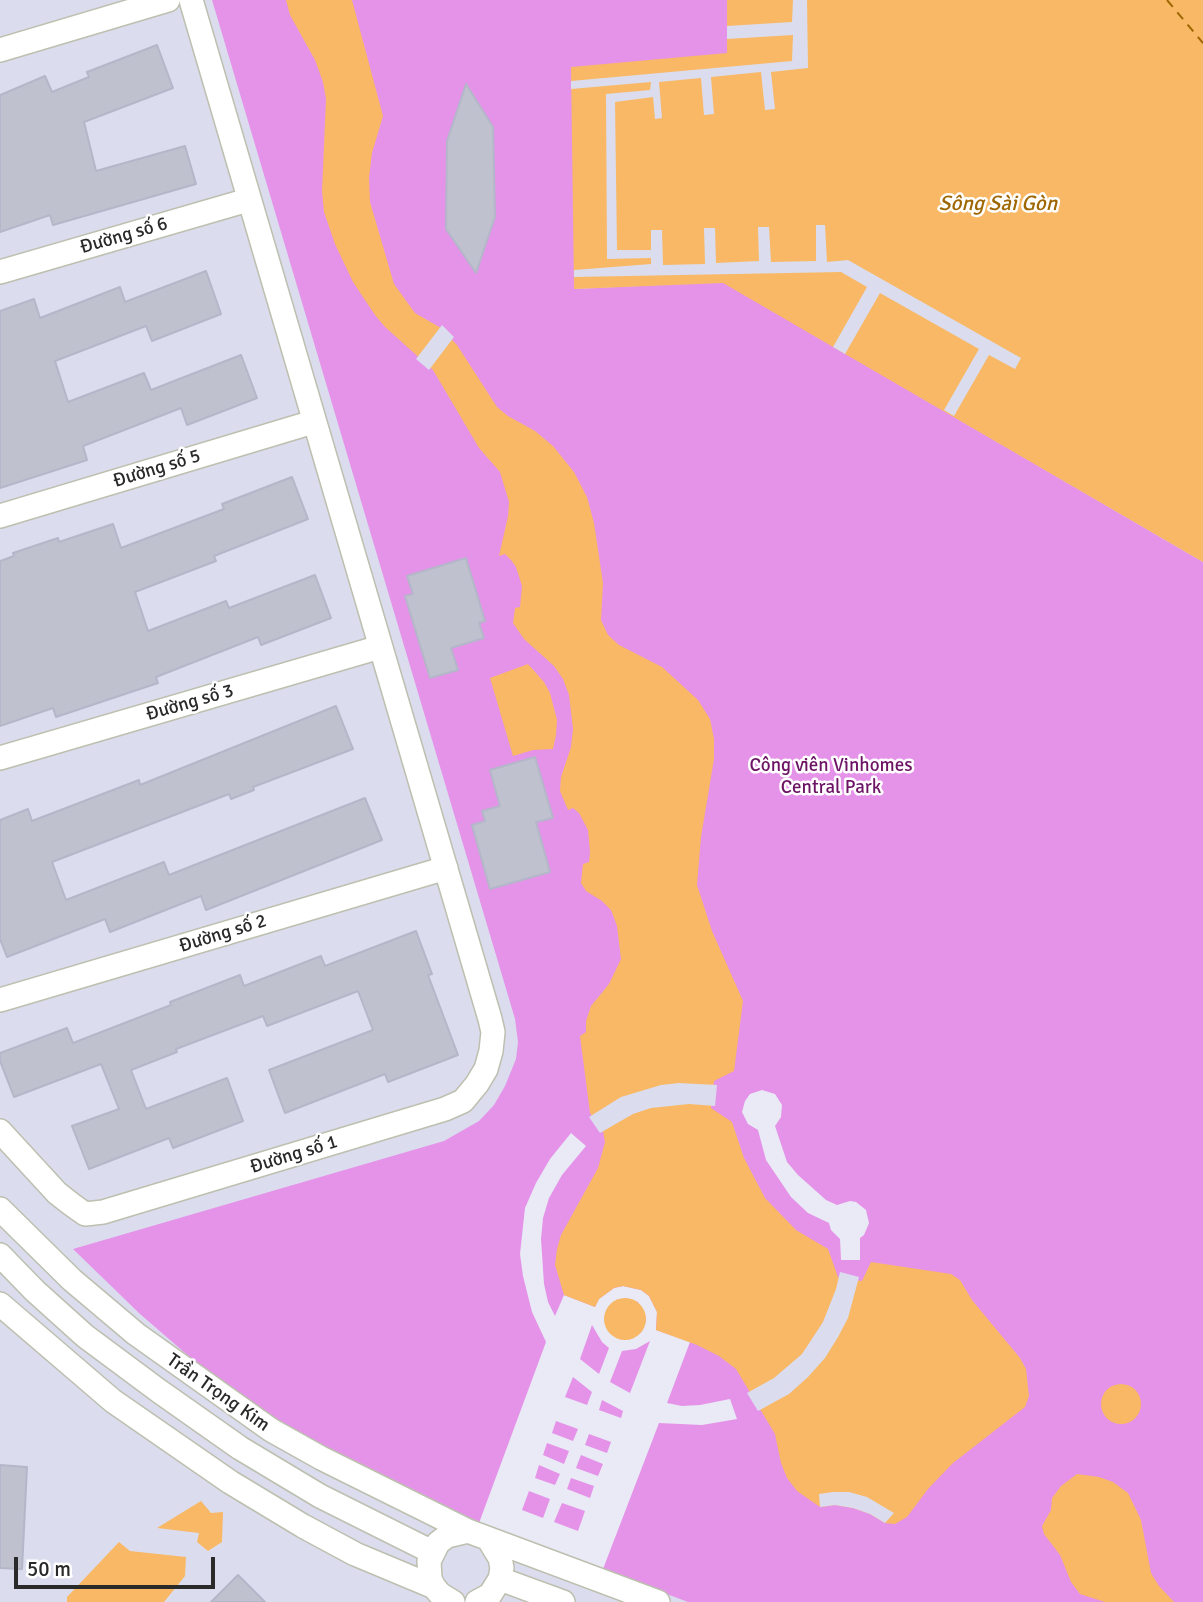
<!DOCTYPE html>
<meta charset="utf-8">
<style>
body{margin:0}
#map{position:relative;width:1203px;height:1602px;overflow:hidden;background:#dbddee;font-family:Signika,sans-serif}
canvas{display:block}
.scale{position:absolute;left:14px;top:1557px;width:201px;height:32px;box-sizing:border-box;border:4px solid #2a2a2a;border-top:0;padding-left:9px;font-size:21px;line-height:24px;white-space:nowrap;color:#2a2a2a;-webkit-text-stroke:5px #fff;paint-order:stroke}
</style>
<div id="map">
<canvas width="1203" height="1602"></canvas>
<div class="scale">50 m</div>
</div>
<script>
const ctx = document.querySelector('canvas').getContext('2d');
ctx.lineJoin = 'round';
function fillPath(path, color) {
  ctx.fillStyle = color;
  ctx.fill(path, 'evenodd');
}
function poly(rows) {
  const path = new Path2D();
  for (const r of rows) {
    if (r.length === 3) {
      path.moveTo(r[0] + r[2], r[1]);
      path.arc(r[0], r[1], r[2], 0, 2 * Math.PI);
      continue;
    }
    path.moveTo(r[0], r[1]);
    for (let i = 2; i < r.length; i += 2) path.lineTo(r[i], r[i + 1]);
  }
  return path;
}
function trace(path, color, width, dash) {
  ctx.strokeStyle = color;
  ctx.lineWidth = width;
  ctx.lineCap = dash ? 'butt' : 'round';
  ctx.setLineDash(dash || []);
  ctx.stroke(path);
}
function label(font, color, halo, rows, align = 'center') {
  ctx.font = font + ' Signika,sans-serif';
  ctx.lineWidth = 5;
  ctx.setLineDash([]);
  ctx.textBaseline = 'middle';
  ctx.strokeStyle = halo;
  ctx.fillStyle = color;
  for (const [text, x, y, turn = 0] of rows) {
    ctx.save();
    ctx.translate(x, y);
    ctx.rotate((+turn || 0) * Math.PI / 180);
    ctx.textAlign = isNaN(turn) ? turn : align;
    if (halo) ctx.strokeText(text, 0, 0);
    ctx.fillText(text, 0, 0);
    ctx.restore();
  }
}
fillPath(poly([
 [212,0,727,0,728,53,575,289,723,282,1203,562,1203,1602,688,1602,479,1523,398,1487,318,1446,265,1412,199,1365,140,1314,73,1249,444,1141,479,1121,494,1105,505,1086,516,1059,518,1042,515,1019]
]), '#e593e9');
fillPath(poly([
 [762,1090,775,1094,782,1105,781,1117,775,1126,787,1162,798,1175,826,1200,837,1205,850,1201,856,1202,866,1210,869,1223,864,1235,860,1238,860,1260,841,1260,840,1239,831,1230,829,1223,808,1213,791,1197,766,1160,758,1130,748,1124,742,1112,745,1101,750,1094],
 [571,1133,586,1146,562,1175,549,1198,543,1218,541,1239,544,1284,548,1302,555,1316,564,1295,595,1307,599,1299,614,1288,623,1286,641,1290,649,1296,657,1312,656,1330,690,1342,667,1403,682,1406,700,1405,730,1399,737,1419,702,1425,659,1423,603,1569,479,1523,546,1342,532,1312,523,1276,520,1254,525,1208,536,1183,550,1159],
 [625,1298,638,1302,646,1321,641,1333],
 [592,1325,602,1342,609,1348,599,1374,580,1359],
 [650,1341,630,1393,610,1382,622,1351,636,1349],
 [573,1377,592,1392,587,1405,565,1397],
 [602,1400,623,1411,621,1418,599,1410],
 [556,1421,578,1429,573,1441,552,1433],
 [589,1434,611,1442,607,1453,585,1445],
 [547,1443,569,1451,564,1464,543,1455],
 [581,1455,603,1464,598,1476,576,1468],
 [539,1465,560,1474,555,1485,535,1478],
 [571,1478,594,1486,590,1498,567,1489],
 [529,1491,550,1499,543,1518,522,1510],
 [562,1503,585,1511,578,1531,554,1522]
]), '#e9eaf5');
fillPath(poly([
 [286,0,352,0,383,116,372,153,369,178,370,202,394,284,415,313,441,328,457,345,497,407,508,416,535,431,553,446,574,472,587,497,594,523,603,583,601,620,608,635,619,645,662,667,698,700,710,719,714,739,714,759,701,837,697,885,712,931,743,1001,734,1071,714,1081,711,1108,732,1122,744,1158,765,1198,796,1230,828,1249,838,1277,862,1281,871,1262,951,1274,960,1280,972,1300,1020,1358,1026,1369,1029,1396,1025,1407,953,1463,928,1489,907,1517,895,1524,885,1523,870,1514,853,1508,835,1505,820,1507,797,1491,787,1478,781,1463,775,1434,736,1369,719,1356,697,1345,656,1330,657,1312,649,1296,641,1290,623,1286,614,1288,599,1299,595,1307,564,1295,555,1265,557,1249,561,1235,598,1168,605,1142,603,1131,590,1113,580,1036,586,1032,586,1021,591,1006,609,984,621,959,617,926,611,910,602,901,586,891,581,883,583,864,589,862,590,852,588,830,579,813,573,808,568,810,560,791,561,777,571,747,573,729,569,695,563,679,554,666,524,639,513,623,515,608,520,607,522,586,516,567,511,560,505,554,499,556,508,516,509,502,500,472,479,448,433,370,385,327,375,315,353,282,335,244,324,212,322,191,326,99,323,82,315,60,290,15],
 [727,0,1203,0,1203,562,723,283,574,289,571,67,727,53],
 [528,664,544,682,550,693,557,720,556,735,553,749,533,750,513,756,490,678],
 [625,1319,21],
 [1121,1404,20],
 [1077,1474,1099,1477,1113,1482,1128,1493,1141,1520,1151,1573,1159,1586,1174,1602,1105,1602,1080,1594,1071,1582,1060,1555,1044,1534,1042,1526,1051,1510,1052,1498,1061,1486],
 [201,1501,211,1513,223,1512,222,1542,208,1551,197,1542,199,1533,157,1528],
 [119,1542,130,1551,186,1557,185,1576,164,1602,67,1602,67,1597]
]), '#f8b865');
fillPath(poly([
 [793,0,807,0,808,68,771,72,775,109,765,110,761,72,711,77,714,114,704,115,701,78,659,82,662,118,655,119,653,97,615,102,617,250,651,250,651,230,662,230,663,265,705,264,704,228,715,228,716,263,759,261,758,227,769,227,771,262,816,261,816,225,825,225,827,262,848,260,1021,358,1015,369,989,355,954,416,944,410,979,349,880,293,845,354,833,347,867,287,841,272,574,277,574,270,651,264,651,258,607,259,606,94,650,90,651,82,571,89,571,81,792,61,793,35,727,39,727,26,792,22],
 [442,325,454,337,429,370,416,359],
 [679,1083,717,1085,715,1106,689,1104,651,1108,633,1114,600,1133,589,1117,621,1097,661,1085],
 [840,1272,859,1277,848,1318,838,1337,825,1358,808,1377,789,1394,758,1411,747,1393,774,1378,802,1354,823,1322,836,1289],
 [833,1492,849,1492,867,1497,894,1513,885,1523,870,1514,853,1508,835,1505,820,1507,819,1494]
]), '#dbddee');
trace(poly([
 [1167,0,1203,43]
]), '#9f6703', 2, [9, 7]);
const building = poly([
 [157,45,173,88,84,122,96,171,185,146,196,184,53,225,50,215,0,232,0,95,45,76,52,92,89,77,87,72,157,45],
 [466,84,493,127,495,217,476,273,446,229,447,141,466,84],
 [206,271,221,314,152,341,146,326,55,361,68,402,144,373,151,390,241,355,257,398,187,425,181,408,83,446,87,460,0,488,0,311,34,299,40,318,120,287,125,302,206,271],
 [292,477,308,519,214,556,216,561,135,592,148,631,226,601,229,608,315,575,331,618,261,645,258,637,156,677,158,683,56,717,53,708,0,726,0,561,14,556,13,553,58,538,59,542,113,524,121,548,224,509,222,504,292,477],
 [466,558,485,621,479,623,484,638,451,648,458,670,430,678,405,596,413,594,407,576,466,558],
 [336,706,353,749,253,787,254,790,231,799,229,794,52,862,66,900,164,862,169,875,365,798,382,840,206,910,201,896,110,932,105,919,7,957,0,939,0,820,28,809,32,821,139,780,140,785,336,706],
 [535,757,553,818,536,822,550,872,490,889,472,825,485,821,482,811,500,806,490,770,535,757],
 [416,931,432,974,428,975,458,1055,388,1082,385,1074,285,1113,269,1070,373,1030,358,991,267,1026,263,1016,176,1049,177,1052,131,1070,146,1109,227,1078,243,1121,173,1148,169,1138,89,1169,72,1126,119,1109,101,1064,14,1097,0,1061,0,1053,67,1028,73,1043,171,1005,170,1002,240,975,244,986,321,956,325,966,416,931],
 [0,1465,27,1467,22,1569,0,1568,0,1465],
 [238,1575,265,1602,211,1602,238,1575]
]);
fillPath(building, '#c0c1cf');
trace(building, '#b4b6c9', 2);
const minor = poly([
 [0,50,168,0],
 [0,272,248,200],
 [0,516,313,422],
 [0,758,380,647],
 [0,1000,446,868],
 [0,1131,57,1193,71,1204,85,1214,103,1212,445,1109,463,1101,477,1084,486,1069,491,1051,493,1032,490,1019,191,0],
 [0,1209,72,1280,136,1334,271,1430,321,1458,468,1531,658,1602],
 [0,1255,35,1291,85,1336,159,1391,240,1448,320,1496,432,1552],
 [0,1304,113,1401,230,1482,303,1526,355,1554,434,1587],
 [500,1579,563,1602],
 [453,1602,440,1594,434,1587,430,1579,429,1561,438,1543,447,1536,468,1531],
 [477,1602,490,1595,500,1579,502,1568,500,1558,489,1540]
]);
trace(minor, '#bdbfaf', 26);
trace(minor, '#fff', 23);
label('19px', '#2a2a2a', '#fff', [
 ["Đường số 6",124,236,-16],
 ["Đường số 5",157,469,-17],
 ["Đường số 3",190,703,-16],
 ["Đường số 2",223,934,-17],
 ["Đường số 1",294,1155,-17],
 ["Trần Trọng Kim",218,1393,35]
]);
label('19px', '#6d1465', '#fff', [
 ["Công viên Vinhomes",831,766],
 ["Central Park",831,788]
]);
label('italic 21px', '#9f6703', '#fff', [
 ["Sông Sài Gòn",998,204]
]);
</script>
